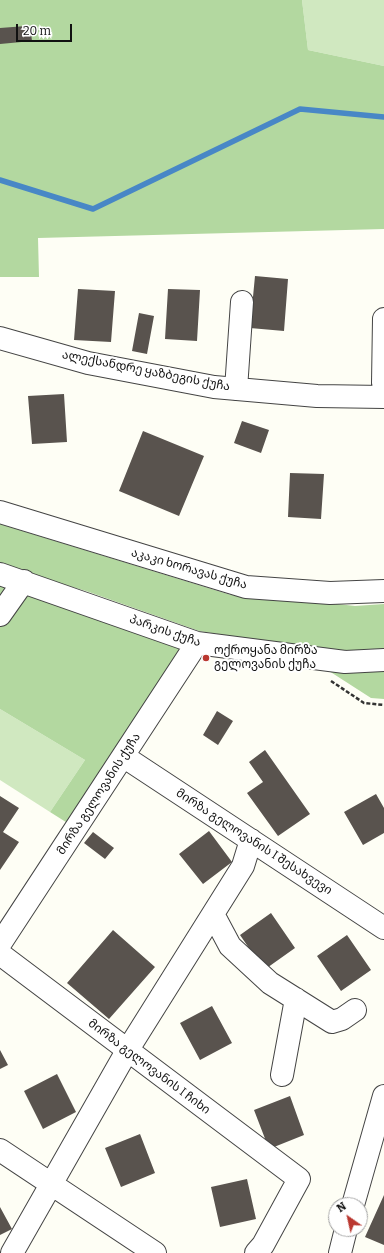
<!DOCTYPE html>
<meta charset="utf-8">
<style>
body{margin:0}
#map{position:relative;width:384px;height:1253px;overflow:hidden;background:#fefef5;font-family:Bitter,serif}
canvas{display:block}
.north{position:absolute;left:328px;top:1197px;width:40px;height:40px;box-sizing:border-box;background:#fff;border:1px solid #a0a0a0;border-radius:50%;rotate:326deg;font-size:11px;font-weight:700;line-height:16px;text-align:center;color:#111}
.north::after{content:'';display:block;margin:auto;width:14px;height:18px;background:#ba3830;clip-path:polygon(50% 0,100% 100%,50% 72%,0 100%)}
.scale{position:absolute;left:16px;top:24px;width:56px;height:18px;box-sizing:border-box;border:2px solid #111;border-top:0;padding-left:5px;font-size:12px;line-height:14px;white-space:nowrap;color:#111;-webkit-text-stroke:3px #fff;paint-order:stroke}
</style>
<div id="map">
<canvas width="384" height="1253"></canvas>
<div class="north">N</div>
<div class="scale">20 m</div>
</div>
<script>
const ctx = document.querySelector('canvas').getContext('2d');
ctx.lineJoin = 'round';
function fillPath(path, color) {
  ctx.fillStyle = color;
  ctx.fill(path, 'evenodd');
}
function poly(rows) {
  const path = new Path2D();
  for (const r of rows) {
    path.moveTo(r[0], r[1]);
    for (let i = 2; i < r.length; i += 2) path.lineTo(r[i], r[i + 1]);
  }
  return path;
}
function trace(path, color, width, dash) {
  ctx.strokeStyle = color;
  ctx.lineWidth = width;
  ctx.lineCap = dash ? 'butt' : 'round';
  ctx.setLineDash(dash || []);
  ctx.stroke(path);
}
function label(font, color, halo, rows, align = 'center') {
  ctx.font = font + ' Bitter,"Noto Sans Georgian",serif';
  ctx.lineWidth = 4;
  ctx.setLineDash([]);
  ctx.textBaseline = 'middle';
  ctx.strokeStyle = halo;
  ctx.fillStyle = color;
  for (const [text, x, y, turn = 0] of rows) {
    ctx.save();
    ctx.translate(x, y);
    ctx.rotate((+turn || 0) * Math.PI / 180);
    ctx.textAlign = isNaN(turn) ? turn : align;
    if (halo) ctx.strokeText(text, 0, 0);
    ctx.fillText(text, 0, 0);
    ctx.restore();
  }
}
fillPath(poly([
 [302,0,384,0,384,66,308,50],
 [0,709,85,760,50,812,0,780]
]), '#d0e8c0');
fillPath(poly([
 [0,0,302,0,308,50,384,66,384,229,38,238,39,277,0,277],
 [0,524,231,595,286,598,355,606,384,604,384,653,350,655,199,631,86,591,0,566],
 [0,582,32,591,181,649,69,824,50,812,85,760,0,709],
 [384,670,384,699,371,698,329,671]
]), '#b3d8a0');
trace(poly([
 [0,180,93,209,300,109,384,117]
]), '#4887c6', 5.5);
fillPath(poly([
 [26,26,27,34,31,33,32,41,0,44,0,28],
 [255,276,288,279,284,331,250,328],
 [78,289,115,291,111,342,74,340],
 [168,289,200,290,197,341,165,339],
 [139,313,154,316,147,354,132,351],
 [64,394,67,442,32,444,28,396],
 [242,421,269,430,261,453,234,443],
 [143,431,204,456,179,516,119,491],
 [290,473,324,474,321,519,288,517],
 [217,711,233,721,218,745,203,735],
 [265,750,310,814,278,836,247,793,263,782,249,762],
 [376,794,384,808,384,833,363,845,344,812],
 [0,796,19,808,3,832,19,842,0,870],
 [209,831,232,862,203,884,179,854],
 [93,832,114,848,105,859,84,843],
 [271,913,295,948,264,970,240,935],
 [113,930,155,967,109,1019,67,983],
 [347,935,371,970,341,991,317,956],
 [212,1006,232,1043,200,1060,180,1023],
 [0,1050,8,1065,0,1069],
 [57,1074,76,1112,43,1129,24,1091],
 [290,1096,304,1135,269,1149,254,1110],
 [140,1134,155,1173,121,1187,105,1148],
 [247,1179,256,1219,220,1227,211,1187],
 [384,1195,384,1245,365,1237],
 [0,1207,12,1229,0,1235]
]), '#59534e');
const minor = poly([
 [0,338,88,363,214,387,317,396,384,397],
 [383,383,384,319],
 [236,389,242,302],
 [0,512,246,587,330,593,384,591],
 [0,574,197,643,345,662,384,660],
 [0,615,24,581],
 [123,756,384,928],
 [214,916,230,946,270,983,332,1022,342,1019,355,1010],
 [0,944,197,643],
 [0,954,299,1179,263,1245,256,1253],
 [282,1075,296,999],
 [0,1150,155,1253],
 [353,1205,384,1096],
 [12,1253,127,1051,243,866,251,840],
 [340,1253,346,1229]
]);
trace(minor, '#444', 24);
trace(poly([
 [331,681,364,703,384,705]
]), '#333', 2.5, [4, 2]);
trace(minor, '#fff', 22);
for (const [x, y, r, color] of [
 [206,658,4,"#ba3830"]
]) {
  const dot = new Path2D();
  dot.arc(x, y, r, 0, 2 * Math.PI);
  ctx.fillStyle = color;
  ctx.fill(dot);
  trace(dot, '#fff', 1.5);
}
label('12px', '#111', '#fff', [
 ["ალექსანდრე ყაზბეგის ქუჩა",146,371,11],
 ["აკაკი ხორავას ქუჩა",189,569,16],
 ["პარკის ქუჩა",165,631,19],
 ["მირზა გელოვანის ქუჩა",99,794,-57],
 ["მირზა გელოვანის I შესახვევი",254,842,33],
 ["მირზა გელოვანის I ჩიხი",149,1067,37]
]);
label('12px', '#111', '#fff', [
 ["ოქროყანა მირზა",214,651],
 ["გელოვანის ქუჩა",214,665]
], 'left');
</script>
